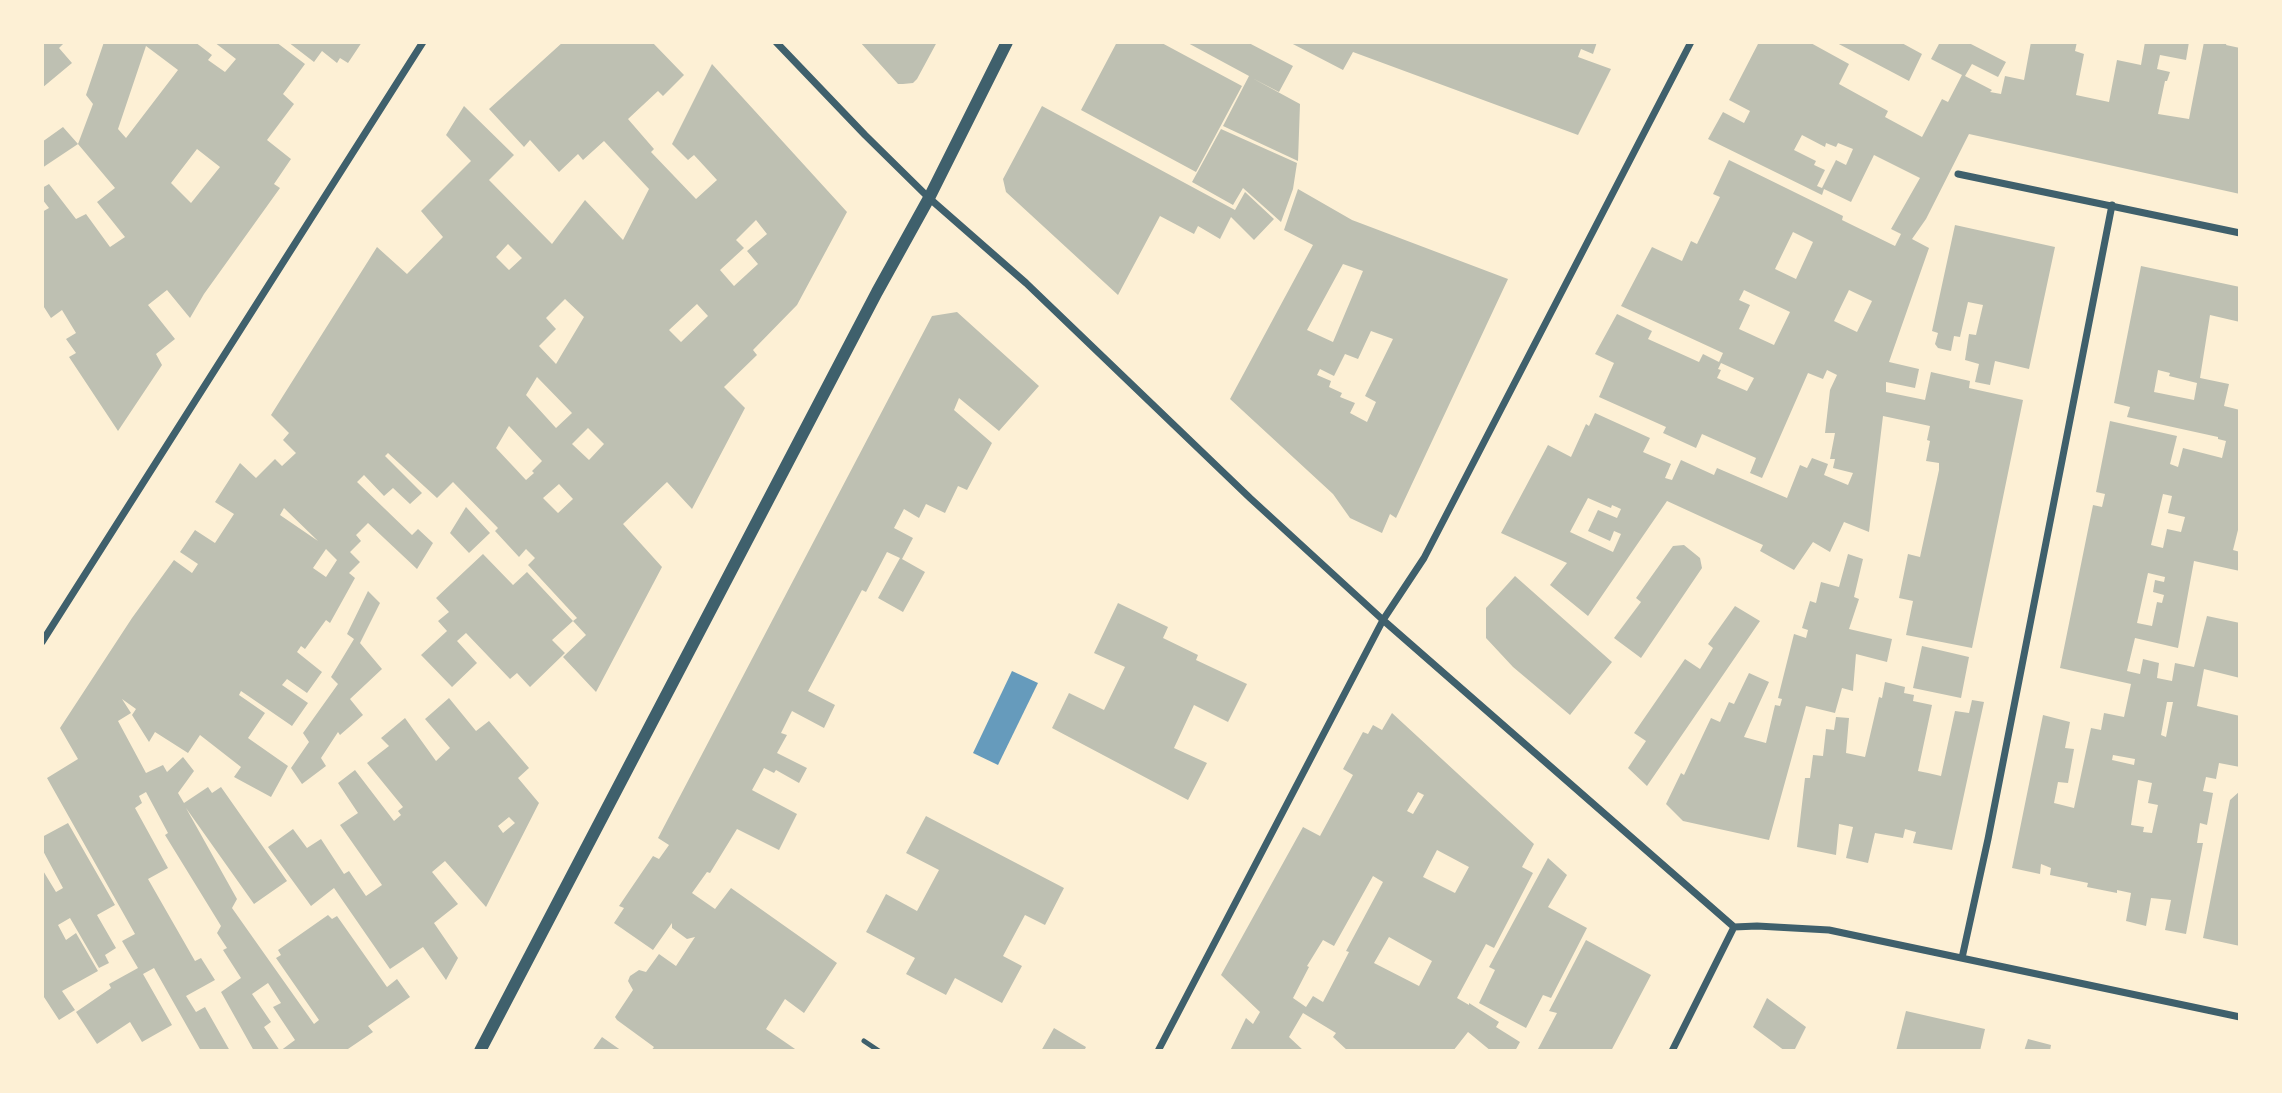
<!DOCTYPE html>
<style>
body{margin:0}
#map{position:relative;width:2282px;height:1093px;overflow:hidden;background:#fdf0d5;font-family:Signika,sans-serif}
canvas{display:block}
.frame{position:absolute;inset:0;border:44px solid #fdf0d5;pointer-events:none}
</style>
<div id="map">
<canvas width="2282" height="1093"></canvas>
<div class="frame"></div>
</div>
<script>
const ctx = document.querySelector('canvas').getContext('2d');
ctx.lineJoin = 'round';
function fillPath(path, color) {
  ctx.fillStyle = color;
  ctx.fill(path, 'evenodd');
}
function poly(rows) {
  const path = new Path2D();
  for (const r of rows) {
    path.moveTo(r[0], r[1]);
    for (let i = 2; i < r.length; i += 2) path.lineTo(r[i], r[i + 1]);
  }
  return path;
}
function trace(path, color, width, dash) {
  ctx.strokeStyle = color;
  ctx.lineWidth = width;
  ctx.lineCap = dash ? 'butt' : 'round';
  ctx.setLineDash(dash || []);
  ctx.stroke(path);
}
fillPath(poly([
 [1012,671,1038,683,998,765,973,753]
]), '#669bbc');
fillPath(poly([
 [42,42,65,42,59,48,72,63,42,88],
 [104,42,195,42,212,55,208,60,225,72,236,59,214,42,276,42,305,64,283,94,294,104,267,140,291,159,274,184,280,188,204,294,190,318,167,290,148,305,175,339,156,354,162,365,118,431,69,357,76,353,66,339,76,333,62,310,51,318,42,304,42,212,49,208,42,199,42,188,49,184,76,219,86,214,110,247,125,237,97,202,115,188,78,144,93,104,86,95],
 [146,46,178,70,126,138,118,129],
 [197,149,220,167,191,203,171,183],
 [288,42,362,42,348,63,340,58,337,63,322,51,314,62],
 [563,42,652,42,684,75,663,96,658,91,628,119,654,149,651,152,696,199,717,180,694,155,688,160,672,144,712,64,847,212,797,305,753,350,757,355,724,387,745,408,692,509,667,482,623,524,662,567,596,692,563,657,586,635,573,621,577,618,528,565,535,558,526,549,519,557,495,531,498,528,453,482,437,498,388,453,385,456,422,493,410,504,393,488,384,496,364,475,357,482,412,535,418,529,433,543,417,569,368,523,356,535,361,541,350,552,360,562,349,573,355,578,330,623,326,620,305,649,301,646,297,652,322,672,307,693,287,679,282,685,308,703,292,726,241,691,239,695,265,713,248,738,288,766,271,797,234,777,241,767,200,735,188,753,155,732,149,742,132,715,136,709,122,699,131,713,118,721,146,773,163,765,167,772,183,757,194,771,178,793,184,803,208,787,212,793,221,787,287,881,254,904,186,808,237,899,232,908,314,1024,319,1020,276,958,281,955,278,950,328,915,332,919,337,916,387,987,397,979,410,997,368,1026,373,1032,345,1051,338,1049,335,1051,254,1051,221,992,241,978,223,950,227,948,217,933,221,926,165,835,168,833,146,792,139,796,142,803,135,808,168,868,148,879,195,961,201,958,215,980,186,996,196,1012,205,1007,230,1051,201,1051,154,968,143,974,172,1025,142,1042,130,1022,97,1044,76,1012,111,988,109,984,138,968,122,941,135,934,47,778,78,759,60,728,132,618,174,560,192,573,198,564,180,552,195,530,215,543,234,514,215,502,240,463,256,478,275,459,282,466,296,453,283,440,289,433,271,415,377,247,407,274,443,237,421,211,471,161,446,135,464,106,514,155,489,180,552,244,585,200,623,240,649,189,604,141,583,160,578,154,559,172,530,140,524,147,489,109],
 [756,220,767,234,747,251,758,264,734,286,720,270,744,248,736,240],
 [508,244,522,258,509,270,496,257],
 [565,299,584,317,556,364,539,346,556,329,546,318],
 [697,304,708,316,681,342,669,330],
 [537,377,572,413,556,428,526,395],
 [509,426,542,461,532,471,534,473,526,480,496,448],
 [588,428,604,444,589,460,572,444],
 [559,484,573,499,558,513,543,498],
 [284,508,318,541,280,515],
 [326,549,337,560,326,577,313,568],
 [268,983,281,1003,273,1007,295,1040,280,1051,264,1027,271,1022,252,994],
 [860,42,937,42,917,79,913,83,903,84,898,84],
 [1117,42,1160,42,1242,86,1196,172,1081,110],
 [1186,42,1247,42,1293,66,1279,92,1252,78,1300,104,1298,161,1223,126,1249,76],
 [1289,42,1597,42,1593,54,1581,49,1578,57,1611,69,1578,135,1353,52,1343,70],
 [1759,42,1809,42,1849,64,1839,84,1888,111,1885,117,1922,137,1942,99,1948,102,1962,75,1931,59,1940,42,1967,42,2006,62,1998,77,1972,64,1965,76,1992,90,1990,92,2001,94,2005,76,2024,80,2031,42,2077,42,2075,51,2084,54,2076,95,2109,102,2117,60,2141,65,2145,42,2189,42,2186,60,2160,55,2157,69,2170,72,2167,81,2165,81,2158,114,2189,119,2204,42,2227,42,2226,45,2240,48,2240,194,1969,134,1926,219,1912,239,1929,248,1889,362,1919,369,1915,388,1886,382,1886,392,1925,400,1931,372,1970,381,1969,388,2023,400,1972,648,1906,635,1913,601,1899,598,1908,554,1920,557,1939,470,1939,463,1926,461,1930,441,1927,440,1930,426,1883,416,1869,532,1844,522,1830,552,1813,542,1794,570,1760,551,1763,545,1667,501,1588,616,1550,585,1567,563,1501,533,1548,445,1571,457,1586,424,1589,426,1595,413,1650,438,1643,452,1671,464,1665,478,1672,480,1681,460,1714,475,1717,468,1787,498,1800,465,1807,468,1812,458,1828,464,1824,475,1848,485,1853,473,1833,468,1835,459,1830,459,1835,433,1825,433,1830,390,1837,375,1827,370,1823,379,1808,373,1762,478,1750,473,1756,458,1702,434,1696,448,1663,433,1666,427,1599,397,1614,363,1595,354,1617,314,1652,331,1648,339,1699,362,1703,354,1719,362,1723,353,1621,306,1652,247,1682,261,1691,241,1697,244,1720,197,1713,194,1729,160,1843,216,1842,220,1895,246,1901,234,1891,229,1920,178,1874,155,1851,202,1824,189,1822,195,1708,139,1723,112,1744,123,1750,111,1729,100],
 [1802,135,1825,147,1826,143,1836,147,1838,143,1853,149,1846,165,1836,160,1822,188,1817,186,1825,170,1814,165,1816,161,1794,150],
 [1793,232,1813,242,1796,279,1775,269],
 [1744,290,1790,312,1774,345,1739,329,1750,305,1739,300],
 [1849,290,1872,301,1857,332,1834,321],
 [1721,363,1754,378,1747,391,1717,378,1721,370,1718,369],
 [1588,498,1611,508,1612,505,1621,509,1617,518,1598,510,1588,531,1610,541,1614,531,1621,534,1613,552,1570,532],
 [1835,42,1900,42,1922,54,1909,81],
 [1042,106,1235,210,1245,192,1274,219,1254,240,1231,217,1220,239,1198,226,1194,234,1160,216,1118,295,1006,192,1003,179],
 [63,127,78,144,42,168,42,142],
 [1221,129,1297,163,1293,189,1281,222,1243,188,1233,205,1192,182],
 [1298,189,1352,220,1508,279,1396,518,1390,514,1382,533,1350,518,1333,494,1230,399,1313,245,1284,230],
 [1343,264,1363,271,1333,342,1307,330],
 [1371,331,1393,339,1365,396,1376,402,1367,422,1350,413,1355,403,1340,397,1342,393,1329,387,1331,381,1317,375,1320,369,1334,376,1345,354,1358,359],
 [1955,225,2055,247,2029,369,1995,361,1990,385,1975,382,1979,364,1965,360,1969,334,1976,335,1983,305,1968,302,1960,337,1954,336,1951,351,1938,348,1935,344,1938,333,1932,331],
 [2141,266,2240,287,2240,322,2210,315,2200,378,2229,384,2224,406,2240,410,2240,522,2233,550,2240,552,2240,571,2194,561,2178,648,2135,638,2127,671,2140,674,2143,659,2159,663,2157,678,2172,681,2175,663,2194,667,2207,616,2240,623,2240,678,2204,669,2197,706,2240,716,2240,767,2219,763,2216,779,2206,777,2203,791,2213,793,2207,825,2200,823,2197,843,2203,843,2186,934,2165,930,2171,900,2151,898,2146,926,2126,921,2131,893,2117,890,2117,893,2087,887,2088,883,2050,875,2051,868,2041,864,2040,874,2012,868,2043,715,2070,722,2065,748,2074,749,2068,783,2058,782,2054,803,2074,808,2091,728,2101,730,2104,713,2124,717,2131,684,2060,668,2093,505,2102,507,2105,494,2096,492,2110,421,2177,436,2170,464,2178,467,2183,448,2222,458,2226,441,2218,439,2218,437,2127,417,2130,407,2114,403],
 [2158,370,2170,373,2169,376,2197,383,2194,400,2154,392],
 [2163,494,2172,496,2168,513,2185,517,2181,532,2167,529,2163,548,2151,545],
 [2148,573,2165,577,2164,582,2155,580,2153,592,2164,595,2162,603,2157,602,2152,626,2137,623],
 [2167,702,2173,702,2166,737,2161,735],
 [2113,755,2135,759,2134,765,2112,760],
 [2138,780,2152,783,2148,803,2158,805,2152,833,2143,832,2144,827,2131,825],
 [957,312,1039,386,999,431,959,398,954,410,992,443,967,490,958,486,945,513,926,504,919,518,904,509,894,528,913,538,902,559,925,572,903,612,878,598,900,558,887,552,866,592,862,590,808,691,835,705,824,728,792,711,781,733,787,735,777,753,807,768,799,783,776,770,774,773,764,768,752,790,797,814,779,850,737,829,710,873,707,872,692,893,715,909,731,888,837,963,804,1013,785,999,766,1029,798,1051,651,1051,654,1047,617,1020,615,1017,633,990,628,981,630,976,639,970,646,972,659,954,676,966,695,937,687,939,672,928,672,923,653,950,614,923,624,908,619,906,653,856,659,859,669,845,658,838,932,316],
 [466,507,490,533,469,553,450,533],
 [1684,545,1700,558,1702,568,1641,658,1614,638,1641,602,1636,598,1673,546],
 [483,554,513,585,527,572,573,621,552,640,565,653,530,687,517,673,510,679,466,633,457,641,477,663,452,687,421,655,447,631,438,621,449,612,436,598],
 [1848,554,1863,559,1854,597,1859,599,1849,629,1892,639,1887,662,1856,654,1853,691,1842,688,1835,713,1806,706,1769,840,1683,821,1666,804,1681,773,1684,775,1711,718,1720,722,1729,702,1734,704,1749,673,1769,682,1744,737,1766,743,1775,705,1780,706,1782,699,1778,698,1794,634,1806,638,1808,630,1802,628,1810,601,1816,603,1821,582,1839,587],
 [1515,576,1612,662,1570,715,1513,667,1486,638,1486,608],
 [368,591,380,603,360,643,382,669,350,699,363,715,340,735,338,732,321,758,326,766,302,784,291,768,309,742,303,733,338,684,331,677,354,639,347,634],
 [1118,603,1168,627,1163,638,1198,655,1196,660,1247,684,1228,722,1194,705,1174,748,1207,763,1188,800,1052,728,1069,693,1104,710,1125,667,1094,653],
 [1735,606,1760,621,1647,786,1628,768,1646,741,1634,733,1685,659,1700,669,1713,648,1708,644],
 [1922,646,1969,657,1961,698,1913,688],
 [1885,682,1905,687,1904,693,1914,695,1913,701,1932,705,1918,771,1928,773,1941,776,1955,711,1969,713,1972,700,1984,702,1952,850,1913,843,1916,832,1905,829,1903,838,1875,833,1868,863,1846,858,1853,827,1839,824,1836,855,1797,847,1805,778,1810,778,1813,755,1823,756,1826,729,1834,730,1836,717,1849,718,1846,753,1865,757,1879,697,1882,698],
 [449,698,476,731,489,721,529,768,518,778,539,803,486,907,445,861,432,872,458,904,434,923,458,958,446,980,423,947,390,969,334,888,311,906,268,847,293,829,307,848,321,839,344,874,349,871,366,896,382,885,340,825,358,813,338,783,355,770,394,821,401,815,398,811,403,807,367,763,389,746,381,738,405,718,436,761,450,748,425,719],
 [509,817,515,823,503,833,498,826],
 [1392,713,1534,844,1522,867,1533,873,1494,948,1486,944,1457,998,1469,1005,1469,1003,1499,1022,1496,1027,1520,1042,1515,1051,1491,1051,1468,1032,1453,1051,1348,1051,1333,1037,1336,1033,1303,1013,1289,1037,1304,1051,1230,1051,1246,1018,1253,1024,1260,1012,1221,975,1303,827,1320,836,1353,775,1343,769,1363,732,1368,734,1373,725,1382,730],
 [1418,792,1424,795,1413,814,1407,811],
 [1437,850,1469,867,1455,893,1423,877],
 [1373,876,1383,882,1346,951,1349,952,1323,1002,1313,996,1306,1007,1293,998,1309,967,1307,966,1323,940,1334,946],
 [1389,937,1432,961,1419,986,1374,963],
 [2240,791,2240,946,2203,938,2230,800],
 [926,816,1064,888,1045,925,1025,915,1003,956,1022,966,1002,1003,955,978,946,995,906,974,915,958,866,932,886,894,917,911,939,870,906,853],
 [68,823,115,905,97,915,116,948,105,955,109,963,99,968,70,918,58,925,66,940,76,933,98,971,62,991,75,1010,59,1020,42,994,42,869,56,892,63,888,42,849,42,837],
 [1548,858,1567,875,1548,907,1587,928,1551,998,1543,995,1526,1028,1479,1003,1495,970,1489,967],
 [1586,940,1651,975,1611,1051,1541,1051,1538,1049,1557,1013,1549,1011],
 [1767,998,1806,1027,1794,1051,1785,1051,1753,1027],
 [1906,1011,1985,1029,1980,1051,1896,1051],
 [1054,1028,1086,1047,1084,1051,1041,1051],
 [602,1037,622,1051,592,1051],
 [2028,1039,2051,1045,2050,1051,2024,1051]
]), '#bec0b2');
trace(poly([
 [864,1041,879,1051]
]), '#3f606c', 5);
trace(poly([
 [776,42,865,135,929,198,1026,283,1250,498,1383,620,1734,927],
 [1958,174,2240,233],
 [42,642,423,42],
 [1734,927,1757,926,1829,930,2240,1017],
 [1962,958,1988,839,2112,205],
 [1158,1051,1383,620,1424,558,1691,42],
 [1672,1051,1734,927]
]), '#3f606c', 7);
trace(poly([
 [480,1051,877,292,929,198,1007,42]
]), '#3f606c', 12);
</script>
